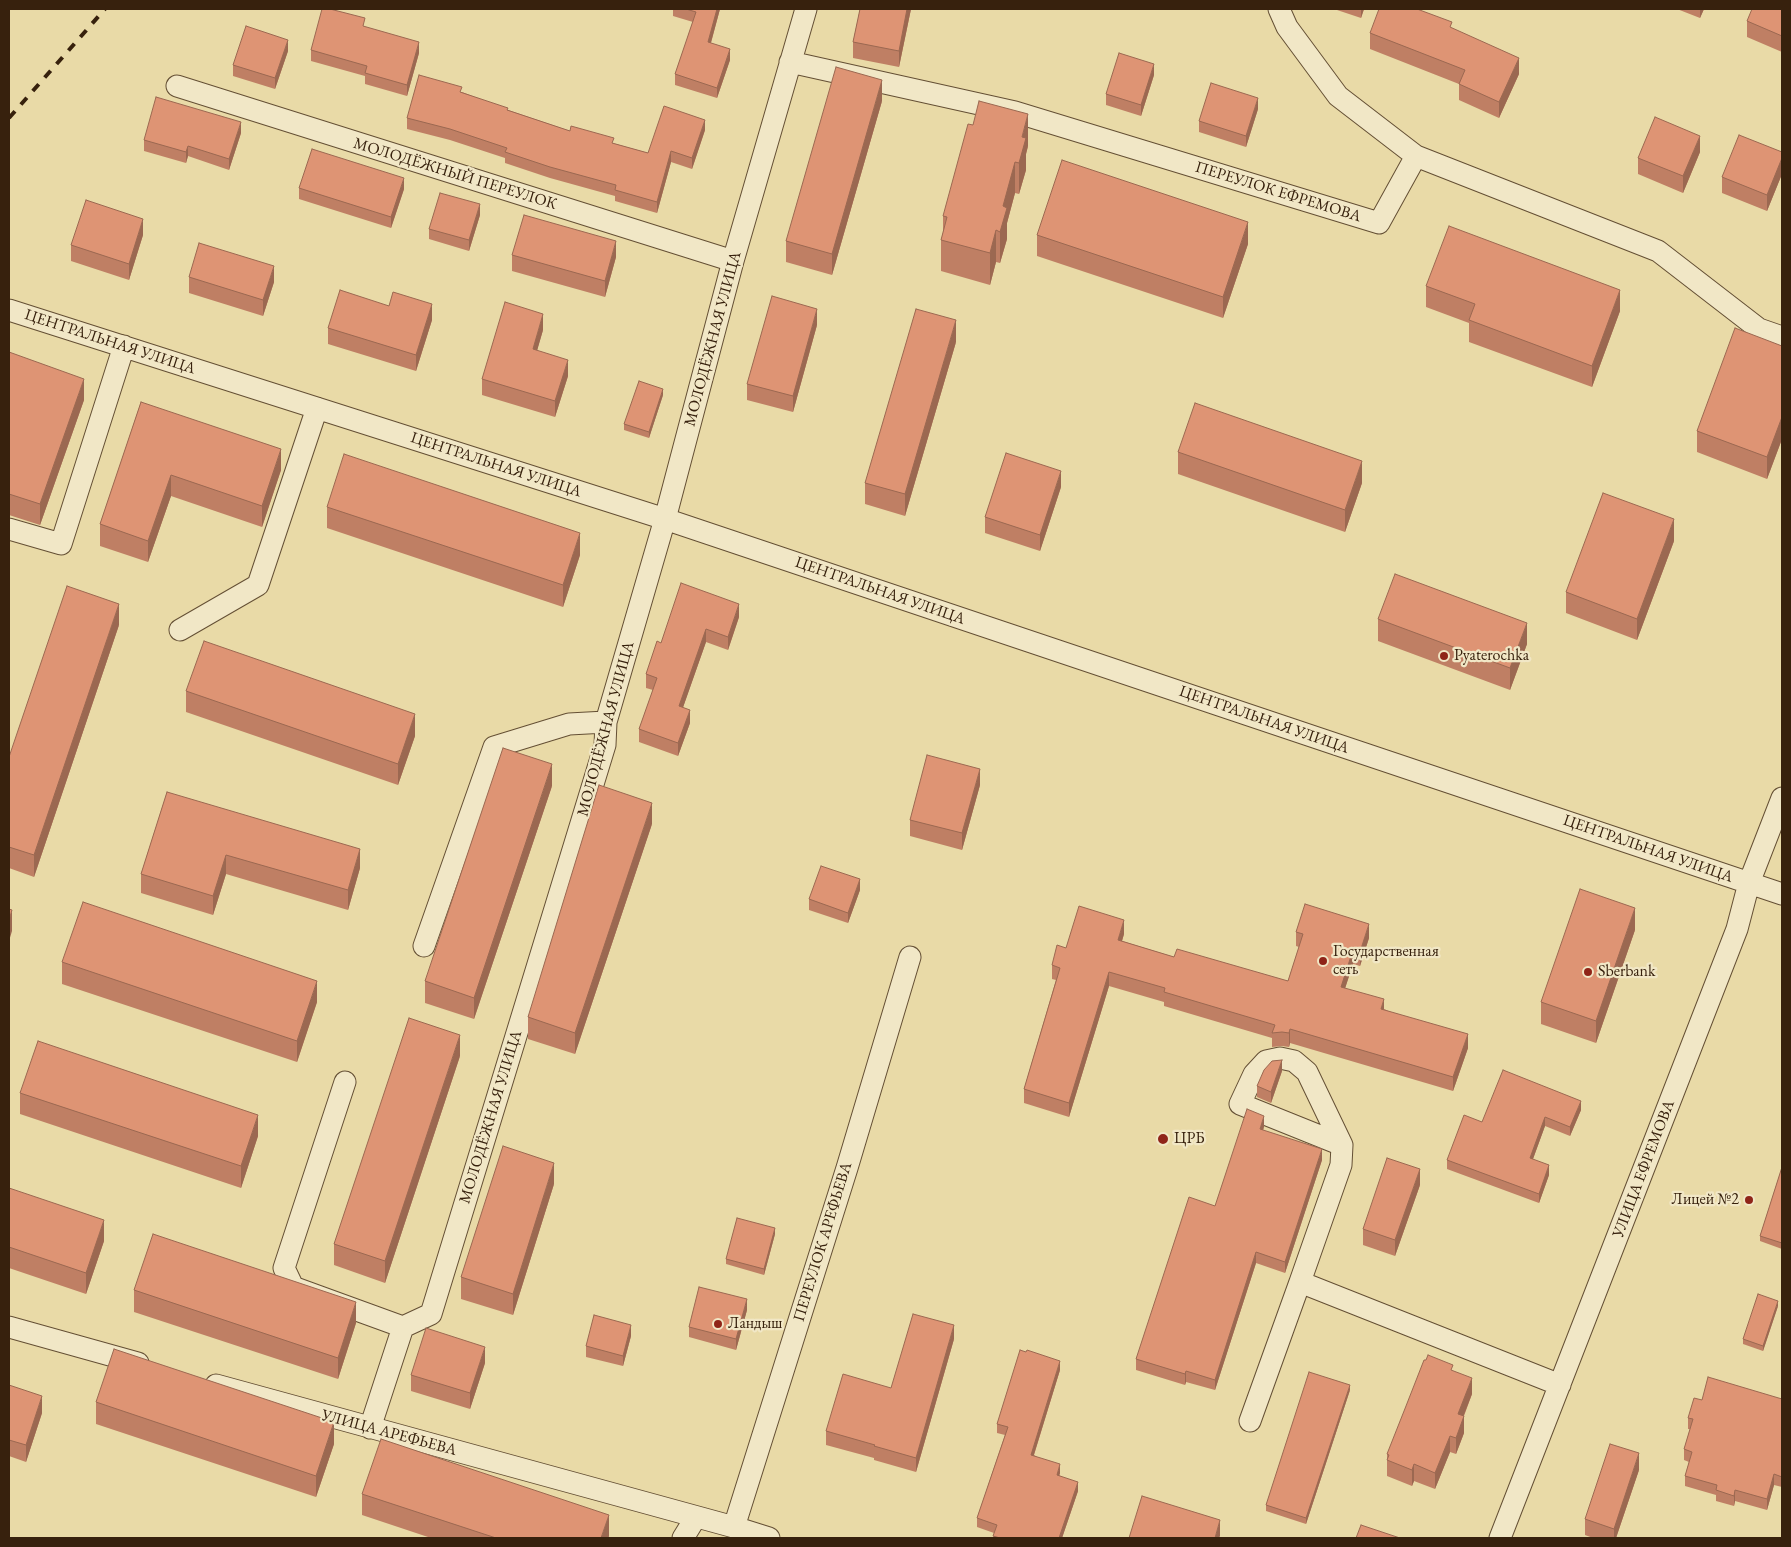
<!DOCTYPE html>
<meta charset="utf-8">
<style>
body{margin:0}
#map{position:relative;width:1791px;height:1547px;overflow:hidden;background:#e9daa7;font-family:"EB Garamond",serif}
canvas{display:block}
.frame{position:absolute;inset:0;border:10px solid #37210d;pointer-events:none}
</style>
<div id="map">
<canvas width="1791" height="1547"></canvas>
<div class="frame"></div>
</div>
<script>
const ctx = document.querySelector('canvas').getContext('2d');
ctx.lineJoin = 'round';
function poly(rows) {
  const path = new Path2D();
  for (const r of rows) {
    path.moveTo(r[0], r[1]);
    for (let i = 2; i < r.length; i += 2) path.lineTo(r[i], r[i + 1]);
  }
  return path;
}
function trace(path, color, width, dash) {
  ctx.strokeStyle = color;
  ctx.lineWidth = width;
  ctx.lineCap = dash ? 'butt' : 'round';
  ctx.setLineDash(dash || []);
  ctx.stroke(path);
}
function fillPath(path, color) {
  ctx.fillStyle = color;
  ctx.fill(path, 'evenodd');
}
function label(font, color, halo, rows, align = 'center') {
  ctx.font = font + ' "EB Garamond",serif';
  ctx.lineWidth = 4.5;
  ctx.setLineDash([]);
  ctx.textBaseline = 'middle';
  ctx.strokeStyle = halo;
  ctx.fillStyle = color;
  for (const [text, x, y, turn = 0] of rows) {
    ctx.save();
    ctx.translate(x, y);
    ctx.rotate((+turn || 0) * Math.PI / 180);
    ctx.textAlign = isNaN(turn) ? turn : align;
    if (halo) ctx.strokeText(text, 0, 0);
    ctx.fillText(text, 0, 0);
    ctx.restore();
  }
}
const minor = poly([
 [1279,9,1287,27,1338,96,1416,156],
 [790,62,1015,112,1379,223,1416,156,1658,251,1759,329,1782,337],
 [177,86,733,261],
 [9,310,665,519,1782,894],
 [9,529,61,544,124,346],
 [180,630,258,585,317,408],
 [424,946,494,747,569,724,606,722],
 [345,1082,284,1268,293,1287,403,1327],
 [1342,1145,1240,1104,1254,1074,1266,1061,1280,1058,1294,1061,1307,1072,1342,1145,1341,1165,1300,1282,1560,1385],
 [9,1327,138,1363],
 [216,1385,734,1527,769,1538],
 [1250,1421,1300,1282],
 [370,1428,403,1327,431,1314,605,745,606,722,665,519,733,261,806,9],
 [734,1527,847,1168,910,957],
 [683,1538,696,1517],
 [1500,1538,1737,929,1749,883,1782,798]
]);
trace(minor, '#644f34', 23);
trace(minor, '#f1e7c6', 21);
trace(poly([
 [9,118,105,9]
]), '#37210d', 4, [9, 9]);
fillPath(poly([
 [673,9,720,9,711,43,730,60,717,98,675,85,675,74,693,22,673,16],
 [860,9,911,9,899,67,853,58,853,42],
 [1334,9,1364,9,1361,18],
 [1677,9,1704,9,1700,18],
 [1782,9,1782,52,1747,37,1747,21],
 [365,27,419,53,407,96,365,84,365,76,311,61,311,50],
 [1452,28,1519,74,1499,118,1459,100,1459,84,1370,49,1370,33],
 [288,51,275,89,233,76,233,65],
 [1154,75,1141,116,1106,105,1106,94],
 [462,92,508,110,570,131,648,153,705,130,692,169,671,162,657,213,615,201,615,196,550,178,505,163,505,158,450,140,407,129,407,118],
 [882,101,832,275,786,262,786,241],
 [1258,109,1246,147,1199,132,1199,121],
 [241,133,229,170,188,156,186,163,144,151,144,140],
 [1028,146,1026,154,1026,170,1019,194,1015,193,1007,223,1007,239,1000,263,996,262,990,285,941,271,941,240,943,233,943,216],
 [1700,152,1683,193,1638,174,1638,158],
 [1782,152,1782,174,1767,211,1722,193,1722,177],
 [299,188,404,189,391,228,299,199],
 [480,215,469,251,429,239,429,229],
 [143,235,129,280,71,261,71,245],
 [1037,235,1248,244,1223,318,1037,256],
 [512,255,616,257,605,297,512,271],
 [189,277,274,282,263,316,189,293],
 [1426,286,1620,311,1592,387,1469,342,1469,323,1426,307],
 [432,320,416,371,328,344,328,328],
 [817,325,793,412,747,400,747,384],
 [543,330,537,350,568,376,555,417,482,395,482,379],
 [956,342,905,516,865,504,865,483],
 [1782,346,1782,439,1767,479,1697,452,1697,431],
 [9,352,84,400,40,525,9,515],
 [663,395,649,438,624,430,624,424],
 [141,402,281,470,262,527,171,496,148,562,100,546,100,524],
 [1178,452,1362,483,1345,532,1178,474],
 [1061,487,1040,551,985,533,985,517],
 [327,507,580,555,563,607,327,528],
 [1674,541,1637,640,1566,613,1566,592],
 [739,617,728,650,706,642,683,707,690,723,678,756,639,742,639,729,653,690,646,688,646,674,661,643],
 [1378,619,1527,644,1510,690,1378,641],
 [119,625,34,877,9,868,9,757],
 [186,691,415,736,398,785,186,712],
 [980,785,962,850,910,836,910,820],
 [552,786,474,1019,425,1003,425,981],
 [167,792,360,868,348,910,226,874,213,915,141,893,141,874],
 [652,824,575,1054,528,1039,528,1017],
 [860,890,848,923,809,910,809,899],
 [1635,930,1596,1043,1541,1024,1541,1002],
 [1296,932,1369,938,1360,966,1353,964,1345,988,1384,1009,1468,1048,1453,1091,1290,1043,1289,1047,1282,1046,1272,1047,1272,1038,1164,1006,1164,1002,1109,986,1069,1117,1024,1103,1024,1089,1056,980,1052,979,1052,965,1066,948,1124,934,1122,941,1174,957,1288,981,1299,947,1296,946],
 [62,962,317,1002,297,1062,62,984],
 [460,1056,385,1283,334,1265,334,1244],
 [1282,1071,1271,1103,1257,1097,1257,1086],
 [20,1093,258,1136,241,1188,20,1114],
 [1581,1110,1570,1136,1545,1126,1533,1159,1549,1175,1539,1203,1447,1169,1447,1160,1482,1122],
 [1264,1127,1263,1130,1322,1160,1285,1273,1256,1263,1215,1390,1186,1382,1185,1385,1136,1370,1136,1359,1215,1206],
 [1782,1167,1782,1249,1760,1241,1760,1236],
 [554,1184,513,1315,461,1299,461,1277],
 [1420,1185,1395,1256,1363,1245,1363,1229],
 [9,1188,104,1241,86,1294,9,1268],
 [775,1234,764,1275,726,1264,726,1259],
 [134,1290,356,1323,338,1379,134,1312],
 [1778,1306,1763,1351,1743,1344,1743,1339],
 [747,1310,736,1350,689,1337,689,1327],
 [631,1336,623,1366,586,1357,586,1346],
 [954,1339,916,1472,874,1460,874,1458,826,1445,826,1431,891,1388],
 [485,1363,470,1409,411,1391,411,1375],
 [1060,1370,1034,1455,1060,1473,1059,1475,1078,1491,1062,1538,993,1538,994,1533,977,1527,977,1518,1005,1435,997,1433,997,1424],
 [1453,1371,1472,1394,1464,1416,1464,1433,1456,1454,1450,1452,1435,1489,1414,1481,1412,1486,1387,1476,1387,1454],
 [9,1385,42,1413,26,1462,9,1456],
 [1350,1390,1306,1524,1266,1511,1266,1505],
 [1782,1399,1782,1487,1774,1485,1767,1510,1735,1501,1734,1506,1716,1501,1716,1495,1685,1486,1685,1476,1689,1462,1684,1460,1684,1449,1690,1429,1688,1429,1688,1418,1702,1400],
 [96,1402,334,1444,316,1497,96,1424],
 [1639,1470,1616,1538,1593,1538,1585,1535,1585,1519],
 [362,1494,609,1536,608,1538,431,1538,362,1515]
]), '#bf7f64');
fillPath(poly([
 [717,9,720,9,708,53,708,42],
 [907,9,911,9,899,67,899,51],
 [1361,9,1364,9,1361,18],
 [1700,9,1704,9,1700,18],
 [288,40,288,51,275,89,275,78],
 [419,42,419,53,407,96,407,85],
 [730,49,730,60,717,98,717,88],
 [1519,58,1519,74,1499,118,1499,102],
 [1154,64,1154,75,1141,116,1141,105],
 [882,80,882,101,832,275,832,254],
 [1258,98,1258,109,1246,147,1246,136],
 [1028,114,1028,146,1026,154,1026,170,1019,194,1019,163,1022,137],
 [705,120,705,130,692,169,692,158],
 [241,122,241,133,229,170,229,159],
 [1700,136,1700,152,1683,193,1683,176],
 [188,146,188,156,186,163,186,152],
 [671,151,671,162,657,213,657,202],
 [1782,158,1782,174,1767,211,1767,195],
 [1015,162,1015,193,1007,223,1007,239,1000,263,1000,232,1003,206],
 [404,178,404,189,391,228,391,217],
 [480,204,480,215,469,251,469,240],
 [143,219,143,235,129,280,129,264],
 [1248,222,1248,244,1223,318,1223,297],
 [996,230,996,262,990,285,990,253],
 [616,241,616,257,605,297,605,281],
 [274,266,274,282,263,316,263,300],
 [1620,290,1620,311,1592,387,1592,366],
 [432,304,432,320,416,371,416,355],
 [817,309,817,325,793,412,793,396],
 [543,314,543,330,533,365,533,349],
 [956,320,956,342,905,516,905,494],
 [568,360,568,376,555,417,555,401],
 [84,379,84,400,40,525,40,504],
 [663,389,663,395,649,438,649,432],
 [1782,417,1782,439,1767,479,1767,457],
 [281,449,281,470,262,527,262,506],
 [1362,461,1362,483,1345,532,1345,510],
 [1061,471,1061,487,1040,551,1040,535],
 [171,475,171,496,148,562,148,541],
 [1674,519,1674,541,1637,640,1637,619],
 [580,533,580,555,563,607,563,585],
 [119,604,119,625,34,877,34,855],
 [739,604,739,617,728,650,728,637],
 [1527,623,1527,644,1510,690,1510,668],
 [706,629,706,642,679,719,679,706],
 [690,710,690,723,678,756,678,743],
 [415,714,415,736,398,785,398,764],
 [552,764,552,786,474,1019,474,998],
 [980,769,980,785,962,850,962,833],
 [652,803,652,824,575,1054,575,1033],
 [360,849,360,868,348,910,348,890],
 [226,855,226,874,213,915,213,896],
 [860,879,860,890,848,923,848,913],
 [1635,908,1635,930,1596,1043,1596,1021],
 [12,910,12,931,9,941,9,920],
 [1124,920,1124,934,1118,954,1118,940],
 [1369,924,1369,938,1360,966,1360,952],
 [1353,950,1353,964,1341,1001,1341,987],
 [1109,972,1109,986,1069,1117,1069,1103],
 [317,981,317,1002,297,1062,297,1041],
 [1384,999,1384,1013,1381,1009],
 [1290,1029,1290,1043,1289,1047,1289,1033],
 [1468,1034,1468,1048,1453,1091,1453,1077],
 [460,1035,460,1056,385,1283,385,1261],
 [1282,1060,1282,1071,1271,1103,1271,1092],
 [1581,1101,1581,1110,1570,1136,1570,1127],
 [258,1115,258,1136,241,1188,241,1166],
 [1264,1116,1264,1127,1260,1140,1260,1129],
 [1545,1117,1545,1126,1530,1167,1530,1158],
 [1322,1149,1322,1160,1285,1273,1285,1262],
 [554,1163,554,1184,513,1315,513,1294],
 [1549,1165,1549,1175,1539,1203,1539,1194],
 [1420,1169,1420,1185,1395,1256,1395,1240],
 [104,1220,104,1241,86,1294,86,1273],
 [775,1228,775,1234,764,1275,764,1269],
 [1256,1252,1256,1263,1215,1390,1215,1380],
 [747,1299,747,1310,736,1350,736,1339],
 [1778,1301,1778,1306,1763,1351,1763,1346],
 [356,1302,356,1323,338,1379,338,1358],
 [631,1325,631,1336,623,1366,623,1356],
 [954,1325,954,1339,916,1472,916,1458],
 [485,1347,485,1363,470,1409,470,1393],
 [1060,1361,1060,1370,1031,1464,1031,1455],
 [1186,1371,1186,1382,1185,1385,1185,1374],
 [1472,1378,1472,1394,1458,1430,1458,1414],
 [1350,1385,1350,1390,1306,1524,1306,1518],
 [42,1396,42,1413,26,1462,26,1445],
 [1464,1416,1464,1433,1456,1454,1456,1438],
 [334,1422,334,1444,316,1497,316,1476],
 [1450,1436,1450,1452,1435,1489,1435,1473],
 [1639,1453,1639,1470,1616,1538,1614,1538,1614,1529],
 [1060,1464,1060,1473,1057,1484,1057,1475],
 [1414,1464,1414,1481,1412,1486,1412,1470],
 [1774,1474,1774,1485,1767,1510,1767,1499],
 [1078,1482,1078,1491,1062,1538,1059,1538],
 [1735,1490,1735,1501,1734,1506,1734,1496],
 [609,1515,609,1536,608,1538,601,1538],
 [1220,1520,1220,1536,1219,1538,1215,1538]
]), '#9b6851');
const building = poly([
 [322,9,330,9,365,18,363,26,419,42,407,85,365,73,367,66,311,50,322,9],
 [686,9,717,9,708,42,730,49,717,88,675,74,696,12,686,9],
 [860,9,907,9,899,51,853,42,860,9],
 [1379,9,1417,9,1452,22,1450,27,1519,58,1499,102,1459,84,1465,70,1370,33,1379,9],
 [1752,9,1782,9,1782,36,1747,21,1752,9],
 [246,26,288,40,275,78,233,65,246,26],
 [1119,53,1154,64,1141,105,1106,94,1119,53],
 [836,67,882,80,832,254,786,241,836,67],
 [419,75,462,87,460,92,508,108,507,110,570,131,571,126,614,138,612,143,648,153,664,106,705,120,692,158,671,151,657,202,615,190,616,185,550,167,505,152,507,148,450,129,407,118,419,75],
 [1211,83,1258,98,1246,136,1199,121,1211,83],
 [156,97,241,122,229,159,188,146,186,152,144,140,156,97],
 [979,101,1028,114,1022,137,1026,138,1019,163,1015,162,1003,206,1007,208,1000,232,996,230,990,253,941,240,947,217,943,216,968,124,973,125,979,101],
 [1655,117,1700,136,1683,176,1638,158,1655,117],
 [1739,135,1782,152,1782,158,1767,195,1722,177,1739,135],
 [312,149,404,178,391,217,299,188,312,149],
 [1062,160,1248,222,1223,297,1037,235,1062,160],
 [440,193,480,204,469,240,429,229,440,193],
 [86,200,143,219,129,264,71,245,86,200],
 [524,215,616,241,605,281,512,255,524,215],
 [1449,226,1620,290,1592,366,1469,320,1475,304,1426,286,1449,226],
 [199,243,274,266,263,300,189,277,199,243],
 [340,290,389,306,393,292,432,304,416,355,328,328,340,290],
 [772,296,817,309,793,396,747,384,772,296],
 [505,302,543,314,533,349,568,360,555,401,482,379,505,302],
 [916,309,956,320,905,494,865,483,916,309],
 [1735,328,1782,346,1782,417,1767,457,1697,431,1735,328],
 [9,352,84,379,40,504,9,494,9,352],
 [639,381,663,389,649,432,624,424,639,381],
 [141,402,281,449,262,506,171,475,148,541,100,524,141,402],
 [1195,403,1362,461,1345,510,1178,452,1195,403],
 [1006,453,1061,471,1040,535,985,517,1006,453],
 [344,454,580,533,563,585,327,507,344,454],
 [1603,493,1674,519,1637,619,1566,592,1603,493],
 [1395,574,1527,623,1510,668,1378,619,1395,574],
 [681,583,739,604,728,637,706,629,679,706,690,710,678,743,639,729,657,678,646,674,657,641,661,643,681,583],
 [67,586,119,604,34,855,9,847,9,757,67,586],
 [204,641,415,714,398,764,186,691,204,641],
 [503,748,552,764,474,998,425,981,503,748],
 [927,755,980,769,962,833,910,820,927,755],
 [599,785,652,803,575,1033,528,1017,599,785],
 [167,792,360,849,348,890,226,855,213,896,141,874,167,792],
 [821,866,860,879,848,913,809,899,821,866],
 [1580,889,1635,908,1596,1021,1541,1002,1580,889],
 [83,902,317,981,297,1041,62,962,83,902],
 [1305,904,1369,924,1360,952,1353,950,1341,987,1384,999,1381,1009,1468,1034,1453,1077,1290,1029,1289,1033,1282,1032,1272,1033,1275,1025,1164,992,1165,988,1109,972,1069,1103,1024,1089,1060,968,1052,965,1057,945,1066,948,1079,906,1124,920,1118,940,1174,957,1177,949,1288,981,1303,934,1296,932,1305,904],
 [9,909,12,910,9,920,9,909],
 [409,1018,460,1035,385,1261,334,1244,409,1018],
 [38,1041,258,1115,241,1166,20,1093,38,1041],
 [1282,1060,1271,1092,1257,1086,1264,1070,1272,1061,1282,1060],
 [1503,1070,1581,1101,1570,1127,1545,1117,1530,1158,1549,1165,1539,1194,1447,1160,1464,1115,1482,1122,1503,1070],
 [1247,1109,1264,1116,1260,1129,1322,1149,1285,1262,1256,1252,1215,1380,1186,1371,1185,1374,1136,1359,1189,1197,1215,1206,1247,1109],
 [503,1146,554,1163,513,1294,461,1277,503,1146],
 [1387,1158,1420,1169,1395,1240,1363,1229,1387,1158],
 [1782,1167,1782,1243,1760,1236,1782,1167],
 [9,1188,104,1220,86,1273,9,1247,9,1188],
 [737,1218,775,1228,764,1269,726,1259,737,1218],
 [153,1234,356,1302,338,1358,134,1290,153,1234],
 [699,1287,747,1299,736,1339,689,1327,699,1287],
 [1758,1294,1778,1301,1763,1346,1743,1339,1758,1294],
 [913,1314,954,1325,916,1458,874,1446,875,1445,826,1431,843,1374,891,1388,913,1314],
 [594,1315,631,1325,623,1356,586,1346,594,1315],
 [426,1328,485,1347,470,1393,411,1375,426,1328],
 [114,1349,334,1422,316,1476,96,1402,114,1349],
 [1020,1350,1026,1352,1027,1350,1060,1361,1031,1455,1060,1464,1057,1475,1078,1482,1059,1538,1000,1538,993,1536,997,1525,977,1518,1008,1427,997,1424,1020,1350],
 [1428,1355,1453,1365,1451,1370,1472,1378,1458,1414,1464,1416,1456,1438,1450,1436,1435,1473,1414,1464,1412,1470,1387,1460,1389,1455,1387,1454,1406,1406,1424,1360,1426,1360,1428,1355],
 [1309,1372,1350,1385,1306,1518,1266,1505,1309,1372],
 [1708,1377,1782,1399,1782,1477,1774,1474,1767,1499,1735,1490,1734,1496,1716,1490,1717,1485,1685,1476,1692,1452,1684,1449,1693,1419,1688,1418,1694,1398,1702,1400,1708,1377],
 [9,1385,42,1396,26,1445,9,1440,9,1385],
 [381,1439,609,1515,601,1538,496,1538,362,1494,381,1439],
 [1610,1444,1639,1453,1614,1529,1585,1519,1610,1444],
 [1142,1496,1220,1520,1215,1538,1129,1538,1142,1496],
 [1361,1525,1400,1538,1356,1538,1361,1525]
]);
fillPath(building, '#de9474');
trace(building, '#9b6851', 1);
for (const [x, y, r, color] of [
 [1444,656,5,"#8f2418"],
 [1323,961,5,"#8f2418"],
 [1588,972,5,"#8f2418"],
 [1163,1139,6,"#8f2418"],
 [1749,1200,5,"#8f2418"],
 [718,1324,5,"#8f2418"]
]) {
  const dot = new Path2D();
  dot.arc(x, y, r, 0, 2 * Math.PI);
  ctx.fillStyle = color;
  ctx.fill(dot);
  trace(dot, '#f1e7c6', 2);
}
label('16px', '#37210d', '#f1e7c6', [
 ["МОЛОДЁЖНЫЙ ПЕРЕУЛОК",455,174,17],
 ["ПЕРЕУЛОК ЕФРЕМОВА",1278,192,17],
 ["МОЛОДЁЖНАЯ УЛИЦА",713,339,-75],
 ["ЦЕНТРАЛЬНАЯ УЛИЦА",110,342,18],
 ["ЦЕНТРАЛЬНАЯ УЛИЦА",496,465,18],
 ["ЦЕНТРАЛЬНАЯ УЛИЦА",880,591,19],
 ["ЦЕНТРАЛЬНАЯ УЛИЦА",1264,720,19],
 ["МОЛОДЁЖНАЯ УЛИЦА",606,729,-75],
 ["ЦЕНТРАЛЬНАЯ УЛИЦА",1648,849,19],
 ["МОЛОДЁЖНАЯ УЛИЦА",491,1117,-73],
 ["УЛИЦА ЕФРЕМОВА",1644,1169,-69],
 ["ПЕРЕУЛОК АРЕФЬЕВА",823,1242,-73],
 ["УЛИЦА АРЕФЬЕВА",389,1433,15]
]);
label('16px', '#37210d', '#f1e7c6', [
 ["Pyaterochka",1454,656],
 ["Государственная",1333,952],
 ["сеть",1333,970],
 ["Sberbank",1598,972],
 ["ЦРБ",1174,1139],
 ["Лицей №2",1739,1200,"right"],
 ["Ландыш",728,1324]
], 'left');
</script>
